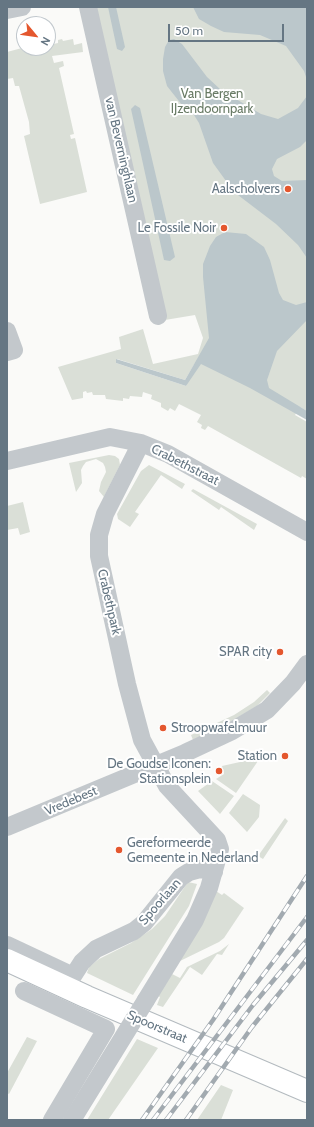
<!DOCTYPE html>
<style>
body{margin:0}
#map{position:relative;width:314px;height:1127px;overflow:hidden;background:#fafaf8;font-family:Cabin,sans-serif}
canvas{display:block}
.frame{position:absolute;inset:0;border:8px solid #657683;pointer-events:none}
.north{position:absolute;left:16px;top:16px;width:40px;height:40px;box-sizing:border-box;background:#fff;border:1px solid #c1c8cd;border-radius:50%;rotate:119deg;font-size:11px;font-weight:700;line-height:16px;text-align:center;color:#657683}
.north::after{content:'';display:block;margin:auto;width:14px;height:18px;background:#e4572e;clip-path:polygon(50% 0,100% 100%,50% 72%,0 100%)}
.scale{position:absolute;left:168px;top:24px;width:116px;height:18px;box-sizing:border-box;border:2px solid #657683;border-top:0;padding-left:5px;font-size:12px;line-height:14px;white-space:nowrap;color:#657683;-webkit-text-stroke:3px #fff;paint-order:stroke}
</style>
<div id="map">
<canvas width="314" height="1127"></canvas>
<div class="frame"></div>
<div class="north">N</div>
<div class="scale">50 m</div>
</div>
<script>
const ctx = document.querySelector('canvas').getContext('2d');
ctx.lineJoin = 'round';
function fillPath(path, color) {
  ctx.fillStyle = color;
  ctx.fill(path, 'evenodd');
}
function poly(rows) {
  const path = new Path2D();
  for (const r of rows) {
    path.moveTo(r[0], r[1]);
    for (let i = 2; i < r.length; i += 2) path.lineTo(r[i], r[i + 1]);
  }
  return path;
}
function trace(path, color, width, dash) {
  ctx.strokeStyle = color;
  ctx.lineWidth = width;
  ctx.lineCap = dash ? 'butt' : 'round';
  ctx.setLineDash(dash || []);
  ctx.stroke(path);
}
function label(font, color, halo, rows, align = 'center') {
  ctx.font = font + ' Cabin,sans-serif';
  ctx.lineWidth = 4;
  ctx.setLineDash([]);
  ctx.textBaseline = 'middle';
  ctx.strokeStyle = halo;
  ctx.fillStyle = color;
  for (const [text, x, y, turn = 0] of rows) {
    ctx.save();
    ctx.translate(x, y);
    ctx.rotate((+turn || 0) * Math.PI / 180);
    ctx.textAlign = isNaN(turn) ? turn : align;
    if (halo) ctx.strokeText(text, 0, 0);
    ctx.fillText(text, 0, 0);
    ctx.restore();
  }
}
fillPath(poly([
 [94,7,307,7,307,411,300,407,295,415,307,422,307,479,302,476,301,478,208,426,205,430,201,428,202,425,197,422,201,415,179,404,175,411,170,408,168,411,161,407,161,403,151,399,152,395,143,392,142,397,130,396,129,399,123,398,123,401,106,399,105,395,93,395,92,392,87,393,86,391,83,392,83,398,72,400,58,367,121,349,119,337,143,329,153,364,198,354,203,338,195,315,165,320],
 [117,359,185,380,195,363,186,386,116,363],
 [62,39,63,41,73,39,74,45,82,43,83,52,52,56,54,63,63,61,64,66,59,68,74,134,70,135,71,139,75,138,87,192,40,204,24,136,30,134,29,122,19,86,15,86,13,78,7,79,7,52,22,48,23,51,35,48,48,48,48,42,49,45,58,43,58,40],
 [109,455,115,456,119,459,120,465,104,497,99,491,101,482,106,472,105,467,103,463,96,459,86,462,83,466,81,470,82,483,76,492,69,463],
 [149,465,185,484,182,489,161,475,135,512,139,514,130,527,118,519,117,514,141,471],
 [193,489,257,524,254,530,221,507,219,510,191,491],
 [23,502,30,532,20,535,18,528,7,530,7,506],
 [267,690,270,693,257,706,227,724,193,740,191,735,234,715,254,702],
 [250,755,258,761,236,793,216,779,224,774,222,766,240,762],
 [212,781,234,796,220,814,198,791],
 [243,794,260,805,259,817,247,832,229,813],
 [285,818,288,821,263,859,258,856],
 [188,882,197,884,189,906,133,995,87,973,89,967,99,959,131,943,152,929,165,916],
 [216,891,222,895,224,893,244,908,224,938,219,942,180,961],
 [229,944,222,955,217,954,202,975,190,967,163,1007,157,1005,160,997,158,996,172,974,180,978,187,967,220,951],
 [27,1037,37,1041,9,1094,7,1093,7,1073],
 [137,1039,158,1048,108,1120,87,1120],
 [221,1085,233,1090,221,1120,197,1120]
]), '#dadfd7');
fillPath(poly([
 [108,7,116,7,125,47,122,51,117,49],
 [193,7,307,7,307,80,304,71,286,46,260,35,224,32,211,26,199,19],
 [174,39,182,44,207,77,221,90,261,114,278,119,298,108,307,96,307,140,300,147,277,159,272,169,274,176,282,181,307,180,307,258,298,245,276,224,234,192,213,163,199,123,194,115,182,105,167,86,163,71,163,59,165,47,169,40],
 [135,105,140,108,175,257,170,261,164,260,131,109],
 [225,232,246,234,264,247,270,260,279,293,283,300,296,305,307,302,307,320,277,351,267,380,269,388,307,411,307,420,250,388,201,364,186,386,116,363,116,359,185,380,209,338,203,277,203,264,210,246,216,237]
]), '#bbc7cb');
const secondary = poly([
 [7,960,87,997,307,1091]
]);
trace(secondary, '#b3babf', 24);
trace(poly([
 [88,7,158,316],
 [7,10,22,7],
 [7,331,14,350,7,352],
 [141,443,105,514,99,535,99,556,127,684,142,740,167,786,217,840,220,849,209,888,195,920,146,1000],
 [7,461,110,437,141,443,168,454,307,532],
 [7,827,185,753,232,731,267,710,293,683,307,664],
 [7,945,73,976,82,962,96,949,134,931,144,923,181,877,189,872,200,869,214,872],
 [24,991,106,1029,52,1120]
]), '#c3c8cc', 18);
trace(secondary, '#fff', 22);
const rail = poly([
 [142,1120,213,1020,307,876],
 [153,1120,307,917],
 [166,1120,253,1005,307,940],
 [186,1120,252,1027,307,959]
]);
trace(rail, '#a2aab0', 4.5);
trace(rail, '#fff', 3, [9]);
trace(poly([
 [72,1120,146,1000]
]), '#c3c8cc', 18);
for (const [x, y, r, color] of [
 [288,189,4,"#e4572e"],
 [224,228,4,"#e4572e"],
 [280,652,4,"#e4572e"],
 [163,728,4,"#e4572e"],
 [285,756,4,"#e4572e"],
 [219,771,4,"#e4572e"],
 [119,850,4,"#e4572e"]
]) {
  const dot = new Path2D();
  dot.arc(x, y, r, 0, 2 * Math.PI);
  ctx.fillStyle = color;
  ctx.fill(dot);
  trace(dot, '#fff', 1.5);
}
label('13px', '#687a64', '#fff', [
 ["Van Bergen",212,94],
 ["IJzendoornpark",212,109]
]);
label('13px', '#657683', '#fff', [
 ["van Beverninghlaan",121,150,77],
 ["Crabethstraat",185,465,27],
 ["Crabethpark",109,602,77],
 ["Vredebest",71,801,-23],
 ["Spoorlaan",160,902,-49],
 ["Spoorstraat",157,1027,23]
]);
label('13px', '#657683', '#fff', [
 ["Aalscholvers",280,189],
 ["Le Fossile Noir",216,228],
 ["SPAR city",272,652],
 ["Stroopwafelmuur",171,728,"left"],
 ["Station",277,756],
 ["De Goudse Iconen:",211,764],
 ["Stationsplein",211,779],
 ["Gereformeerde",127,843,"left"],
 ["Gemeente in Nederland",127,858,"left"]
], 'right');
</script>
